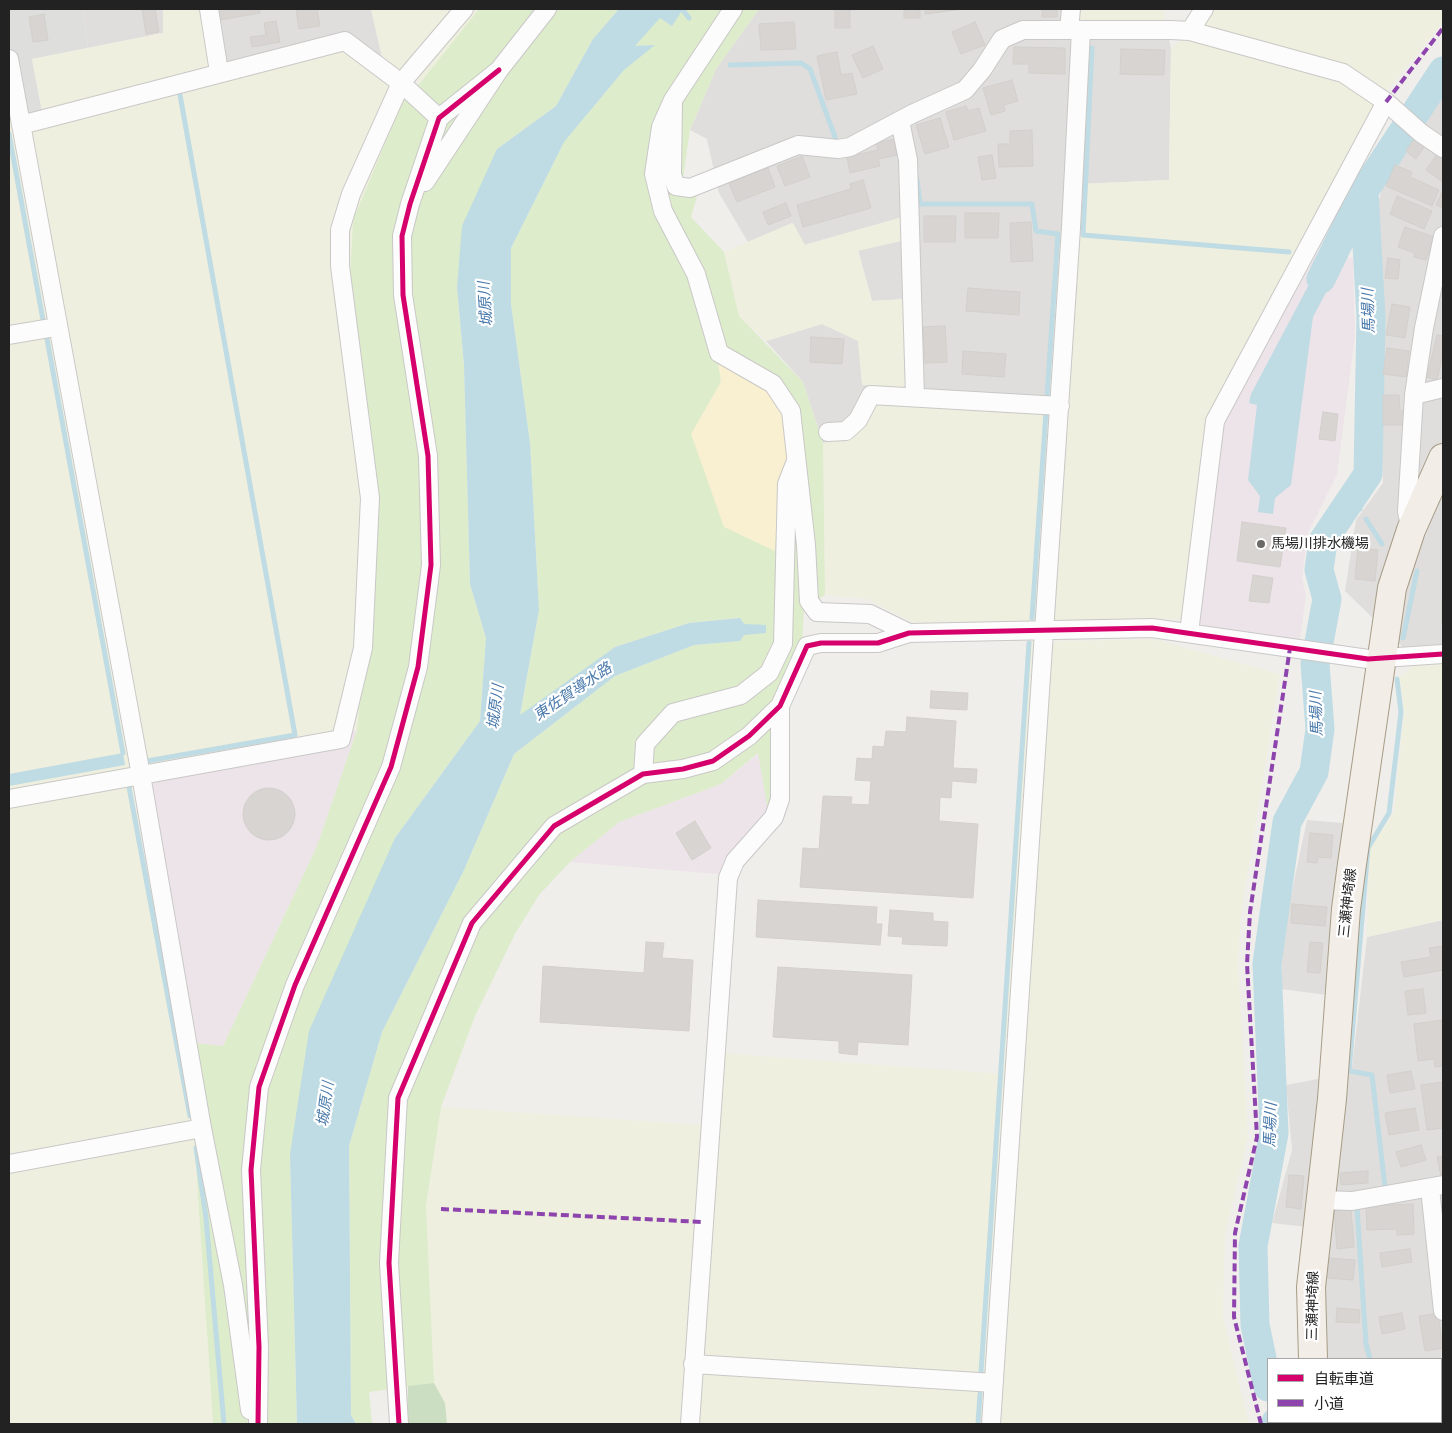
<!DOCTYPE html>
<meta charset="utf-8">
<style>
body{margin:0}
#map{position:relative;width:1452px;height:1433px;overflow:hidden;background:#f0eeeb;font-family:"PT Sans Narrow","Noto Sans JP",sans-serif}
canvas{display:block}
.frame{position:absolute;inset:0;border:10px solid #222;pointer-events:none}
.legend{position:absolute;left:1267px;top:1358px;width:175px;height:65px;box-sizing:border-box;background:#fff;border:1px solid #a7a7a7;margin:0;padding:6px 9px;list-style:none;font-size:15px;color:#222}
.legend li{display:flex;align-items:center;gap:10px;height:25px}
.legend b{width:25px;border:1px solid #a7a7a7}
</style>
<div id="map">
<canvas width="1452" height="1433"></canvas>
<div class="frame"></div>
<ul class="legend">
<li><b style="height:6px;background:#d6006c"></b>自転車道</li>
<li><b style="height:6px;background:#8e44ad"></b>小道</li>
</ul>
</div>
<script>
const ctx = document.querySelector('canvas').getContext('2d');
ctx.lineJoin = 'round';
function fillPath(path, color) {
  ctx.fillStyle = color;
  ctx.fill(path, 'evenodd');
}
function poly(rows) {
  const path = new Path2D();
  for (const r of rows) {
    if (r.length === 3) {
      path.moveTo(r[0] + r[2], r[1]);
      path.arc(r[0], r[1], r[2], 0, 2 * Math.PI);
      continue;
    }
    path.moveTo(r[0], r[1]);
    for (let i = 2; i < r.length; i += 2) path.lineTo(r[i], r[i + 1]);
  }
  return path;
}
function trace(path, color, width, dash) {
  ctx.strokeStyle = color;
  ctx.lineWidth = width;
  ctx.lineCap = dash ? 'butt' : 'round';
  ctx.setLineDash(dash || []);
  ctx.stroke(path);
}
function label(font, color, halo, rows, align = 'center') {
  ctx.font = font + ' "PT Sans Narrow","Noto Sans JP",sans-serif';
  ctx.lineWidth = 4.5;
  ctx.setLineDash([]);
  ctx.textBaseline = 'middle';
  ctx.strokeStyle = halo;
  ctx.fillStyle = color;
  for (const [text, x, y, turn = 0] of rows) {
    ctx.save();
    ctx.translate(x, y);
    ctx.rotate((+turn || 0) * Math.PI / 180);
    ctx.textAlign = isNaN(turn) ? turn : align;
    if (halo) ctx.strokeText(text, 0, 0);
    ctx.fillText(text, 0, 0);
    ctx.restore();
  }
}
fillPath(poly([
 [83,9,163,9,163,33,88,48],
 [205,9,371,9,382,57,341,48,217,81],
 [759,9,1080,9,1079,20,1165,23,1171,48,1169,180,1082,184,1079,236,1060,235,1048,412,853,436,823,443,803,382,766,341,822,324,858,340,905,299,872,301,858,250,905,240,903,217,804,245,792,223,748,242,719,193,707,139,690,130,716,69],
 [1443,89,1443,660,1418,662,1345,591,1356,520,1383,483,1377,210,1384,177],
 [1307,820,1343,823,1327,995,1281,989,1283,933],
 [1443,920,1443,1424,1328,1424,1328,1422,1441,1422,1441,1359,1323,1359,1324,1229,1272,1223,1292,1150,1286,1085,1345,1074,1352,1068,1367,937]
]), '#dfdedc');
fillPath(poly([
 [1317,253,1353,258,1355,336,1337,475,1308,533,1302,578,1306,595,1300,640,1204,628,1197,619,1223,423],
 [357,730,317,846,223,1046,177,1041,130,771],
 [759,753,768,811,718,874,570,862,619,822,721,784]
]), '#ede4e9');
fillPath(poly([
 [9,9,83,9,88,48,32,59,42,111,23,117,9,46]
]), '#dededc');
fillPath(poly([
 [163,9,205,9,217,81,341,48,404,98,353,220,350,278,379,496,357,730,130,772,177,1041,193,1119,213,1424,9,1424,9,122,42,111,32,59,163,33],
 [371,9,479,9,420,83,382,57],
 [1080,9,1163,9,1165,23,1079,21],
 [1210,9,1443,9,1443,22,1377,103,1208,418,1184,619,914,623,867,599,825,595,823,443,853,436,876,400,1048,412,1060,235,1079,236,1082,184,1169,180,1171,48,1202,23],
 [903,217,905,240,858,251,872,301,905,299,909,389,862,385,858,341,822,324,766,341,739,316,724,252,793,223,805,245],
 [1153,639,1280,674,1241,913,1238,964,1248,1137,1225,1233,1223,1317,1249,1424,447,1424,445,1403,434,1383,426,1206,441,1107,701,1125,707,1052,1002,1074,1031,642],
 [1443,660,1443,920,1367,937,1369,850,1394,812,1404,713,1400,677,1418,662]
]), '#efefdf');
fillPath(poly([
 [479,9,619,9,593,39,556,106,497,149,457,287,464,365,470,584,486,638,480,721,395,838,290,1154,297,1424,213,1424,193,1119,177,1041,223,1046,317,846,357,730,379,496,350,278,353,220,404,98,420,83],
 [683,9,759,9,716,69,690,130,683,179,697,196,691,217,724,252,739,316,803,382,823,443,825,595,804,609,802,646,814,654,785,716,784,809,768,811,758,753,721,784,619,822,570,862,539,895,515,934,475,1016,441,1107,426,1206,434,1383,369,1392,372,1424,356,1424,351,1415,349,1146,382,1032,464,870,514,754,615,676,694,645,740,641,744,624,740,618,689,623,615,647,520,716,539,610,530,443,511,304,511,248,564,142,624,70,654,45,634,47,660,17,671,25],
 [718,361,774,550,692,435,721,382]
]), '#ddeccb');
fillPath(poly([
 [434,1383,445,1403,447,1424,407,1424,408,1386]
]), '#cbdec1');
fillPath(poly([
 [718,361,772,391,783,409,790,454,779,482,775,551,724,527,691,434,721,382]
]), '#f8f0d0');
fillPath(poly([
 [619,9,683,9,672,26,660,18,635,46,655,45,624,70,564,142,511,248,511,304,530,443,539,610,520,715,615,647,689,623,740,618,744,624,766,625,766,633,744,635,740,641,694,645,615,676,514,754,464,870,382,1032,349,1146,351,1415,356,1424,297,1424,290,1154,309,1031,395,838,480,721,486,638,470,584,464,365,457,287,462,226,497,149,556,106,593,39],
 [1333,239,1347,253,1313,317,1291,485,1275,498,1273,514,1258,512,1260,496,1248,480,1257,405,1249,403,1251,394],
 [123,753,125,765,9,786,9,774]
]), '#bfdbe3');
trace(poly([
 [682,9,689,18],
 [1092,48,1083,235,1289,252],
 [730,65,801,63,810,69,835,137],
 [9,134,43,320],
 [917,179,920,204,1032,204,1036,231,1058,234,1032,618],
 [47,339,123,753],
 [1353,498,1360,509],
 [1366,519,1382,544],
 [1403,638,1417,571],
 [147,761,295,735,180,95],
 [129,787,190,1116],
 [196,1148,206,1218,224,1424],
 [1385,1187,1372,1075,1349,1071,1368,848,1389,813,1401,712,1397,679],
 [1361,1206,1357,1207,1366,1344,1370,1359],
 [981,1372,1029,643],
 [1384,1422,1384,1424],
 [978,1424,980,1394]
]), '#bfdbe3', 5);
trace(poly([
 [1321,279,1363,193],
 [1268,1387,1255,1325,1253,1246,1274,1133,1267,964,1287,822,1314,772,1320,729,1315,664,1327,599,1319,570,1323,541,1368,474,1371,317,1364,191,1443,71],
 [1276,1422,1276,1424]
]), '#bfdbe3', 29);
const building = poly([
 [142,9,155,9,159,32,146,34,142,9],
 [218,9,259,9,260,13,220,20,218,9],
 [296,9,317,9,320,26,299,29,296,9],
 [835,9,850,9,850,28,835,28,835,9],
 [904,9,920,9,920,18,904,18,904,9],
 [925,9,963,9,925,14,925,9],
 [1042,9,1057,9,1057,17,1042,17,1042,9],
 [44,14,48,40,33,42,29,17,44,14],
 [276,21,280,42,252,47,250,37,266,35,264,23,276,21],
 [794,22,796,49,761,50,759,24,794,22],
 [975,22,985,45,961,54,952,32,975,22],
 [873,46,883,69,863,78,852,55,873,46],
 [1014,47,1065,48,1065,74,1029,73,1029,64,1013,64,1014,47],
 [1121,49,1165,50,1164,75,1120,74,1121,49],
 [837,52,841,75,852,73,857,94,826,100,817,56,837,52],
 [1012,80,1018,101,1004,105,1005,111,991,115,983,88,1012,80],
 [966,106,968,111,979,108,986,131,954,140,946,112,966,106],
 [940,118,949,147,925,154,916,125,940,118],
 [1032,130,1033,166,999,167,998,144,1010,144,1010,131,1032,130],
 [895,139,898,155,878,159,880,166,850,173,847,157,878,150,876,143,895,139],
 [1414,139,1425,146,1416,159,1406,151,1414,139],
 [1437,154,1443,158,1443,182,1426,170,1437,154],
 [992,155,996,178,982,180,978,157,992,155],
 [802,156,810,177,785,186,777,166,802,156],
 [1395,165,1412,172,1410,177,1439,190,1432,206,1386,186,1395,165],
 [768,168,775,187,737,202,729,183,768,168],
 [863,180,871,208,803,227,797,205,851,189,850,184,863,180],
 [1442,192,1443,193,1443,208,1436,205,1442,192],
 [1397,196,1432,211,1424,229,1390,214,1397,196],
 [786,203,791,216,768,225,763,212,786,203],
 [965,213,999,213,998,238,965,238,965,213],
 [924,216,956,216,955,242,924,242,924,216],
 [1031,222,1033,261,1011,262,1010,223,1031,222],
 [1405,227,1434,237,1426,260,1414,257,1415,253,1398,247,1405,227],
 [1388,258,1400,260,1398,279,1385,278,1388,258],
 [968,288,1020,292,1019,315,966,311,968,288],
 [1392,304,1410,307,1405,338,1386,335,1392,304],
 [945,326,947,362,925,363,923,327,945,326],
 [1437,335,1443,336,1443,354,1437,380,1427,377,1437,335],
 [811,337,844,339,842,364,810,362,811,337],
 [1387,348,1409,351,1406,377,1383,374,1387,348],
 [963,351,1006,354,1004,377,962,374,963,351],
 [1383,395,1399,395,1400,411,1404,411,1404,425,1383,425,1383,395],
 [1323,412,1338,414,1335,441,1319,439,1323,412],
 [1242,522,1286,528,1280,567,1237,561,1242,522],
 [1358,548,1378,550,1375,581,1355,579,1358,548],
 [1253,575,1273,578,1269,603,1249,601,1253,575],
 [1442,600,1443,600,1443,624,1442,624,1442,600],
 [931,691,968,693,967,710,930,708,931,691],
 [907,717,956,721,953,768,977,769,976,783,952,781,951,798,940,797,939,821,978,824,973,898,800,887,803,848,819,849,823,796,852,797,851,804,869,805,871,781,855,780,857,758,872,759,873,746,884,747,886,731,906,732,907,717],
 [269,814,26],
 [695,821,711,848,692,860,676,833,695,821],
 [1310,833,1333,835,1331,858,1318,857,1317,863,1307,862,1310,833],
 [758,900,877,907,876,924,882,924,880,945,756,937,758,900],
 [1292,904,1327,907,1325,926,1291,923,1292,904],
 [890,910,933,913,933,921,948,922,947,946,902,944,903,937,888,936,890,910],
 [646,942,664,943,662,958,693,960,689,1031,540,1022,543,966,644,973,646,942],
 [1310,942,1323,943,1320,973,1307,972,1310,942],
 [1443,946,1443,970,1404,977,1401,962,1431,957,1429,948,1443,946],
 [778,967,912,975,908,1045,858,1042,857,1055,839,1053,839,1041,773,1037,778,967],
 [1423,989,1426,1013,1408,1015,1405,991,1423,989],
 [1443,1020,1443,1066,1435,1067,1434,1059,1418,1061,1414,1024,1443,1020],
 [1411,1071,1415,1089,1390,1093,1387,1075,1411,1071],
 [1443,1082,1443,1128,1427,1130,1421,1085,1443,1082],
 [1415,1108,1419,1130,1389,1135,1385,1113,1415,1108],
 [1421,1145,1426,1160,1401,1167,1396,1152,1421,1145],
 [1443,1156,1443,1175,1441,1176,1437,1157,1443,1156],
 [1368,1171,1368,1183,1341,1185,1340,1173,1368,1171],
 [1289,1175,1304,1176,1301,1209,1286,1207,1289,1175],
 [1413,1204,1414,1234,1397,1235,1397,1229,1367,1230,1366,1206,1413,1204],
 [1351,1209,1354,1247,1337,1249,1334,1211,1351,1209],
 [1410,1249,1412,1262,1382,1267,1380,1253,1410,1249],
 [1329,1258,1355,1260,1353,1280,1327,1278,1329,1258],
 [1337,1308,1360,1310,1359,1323,1336,1322,1337,1308],
 [1402,1313,1405,1329,1382,1334,1379,1317,1402,1313],
 [1438,1313,1443,1348,1425,1351,1419,1316,1438,1313],
 [1352,1422,1376,1422,1376,1424,1352,1424,1352,1422]
]);
fillPath(building, '#d7d4d2');
trace(building, '#d3d0cc', 1);
const minor = poly([
 [209,9,219,72],
 [733,9,673,100,661,127,654,174,663,211,696,274,719,353,773,384,791,411,806,545,809,601,817,612,870,614,909,633],
 [1069,30,1071,9],
 [1190,31,1204,9],
 [9,59,141,775,202,1128,233,1285,250,1410],
 [673,100,672,175,676,186,690,188,798,145,838,149,850,147,912,114,965,90,982,70,1002,39,1023,30,1171,30,1190,31,1343,73,1386,102,1421,133,1443,148],
 [900,121,908,160,915,397],
 [21,125,345,41,401,83,439,118],
 [425,182,499,70,547,9],
 [9,335,56,327],
 [1414,395,1443,388],
 [828,432,846,431,858,420,871,395,1060,406],
 [1410,527,1407,511,1414,395,1424,328,1443,236],
 [1189,633,1215,421,1386,102],
 [643,774,645,744,673,713,741,695,769,673,783,644,787,484,796,461],
 [9,799,341,739,363,648,370,498,340,266,340,230,351,194,401,83,464,9],
 [9,1164,202,1128],
 [1430,1188,1443,1311],
 [1321,1200,1352,1201,1443,1185],
 [693,1364,994,1383],
 [258,1424,259,1347,251,1170,259,1087,295,985,391,767,418,667,431,565,428,456,403,295,402,236,410,204,439,118,499,70],
 [399,1424,389,1263,398,1098,472,923,554,826,643,774,683,769,713,761,749,736,780,706,807,646,821,643,878,643,909,633,1152,628,1368,659,1443,654],
 [690,1424,728,878,735,861,774,817,780,799,780,706],
 [991,1424,1071,228,1081,30]
]);
const primary = poly([
 [1313,1359,1311,1287,1332,1099,1346,909,1352,864,1392,588,1411,530,1443,458],
 [1318,1422,1318,1424]
]);
trace(minor, '#c9c8c7', 20);
trace(primary, '#a79c86', 30);
trace(minor, '#fdfcfc', 18);
trace(primary, '#f3ede7', 28);
trace(poly([
 [1386,102,1443,28],
 [441,1209,703,1222],
 [1261,1424,1234,1317,1235,1233,1257,1137,1247,964,1250,912,1290,648]
]), '#8e44ad', 4, [8, 4]);
trace(poly([
 [258,1424,259,1347,251,1170,259,1087,295,985,391,767,418,667,431,565,428,456,403,295,402,236,410,204,439,118,499,70],
 [399,1424,389,1263,398,1098,472,923,554,826,643,774,683,769,713,761,749,736,780,706,807,646,821,643,878,643,909,633,1152,628,1368,659,1443,654]
]), '#d6006c', 5);
for (const [x, y, r, color] of [
 [1261,544,5,"#6a6968"]
]) {
  const dot = new Path2D();
  dot.arc(x, y, r, 0, 2 * Math.PI);
  ctx.fillStyle = color;
  ctx.fill(dot);
  trace(dot, '#fff', 2);
}
label('14px', '#222', '#fff', [
 ["馬場川排水機場",1271,544]
], 'left');
label('14px', '#222', '#fff', [
 ["三瀬神埼線",1348,903,-84],
 ["三瀬神埼線",1313,1306,-89]
]);
label('italic 15px', '#4a7aab', '#fff', [
 ["城原川",486,304,-94],
 ["馬場川",1369,311,-92],
 ["東佐賀導水路",573,692,-34],
 ["城原川",496,707,-83],
 ["馬場川",1317,714,-92],
 ["城原川",326,1104,-82],
 ["馬場川",1271,1125,-88]
]);
</script>
